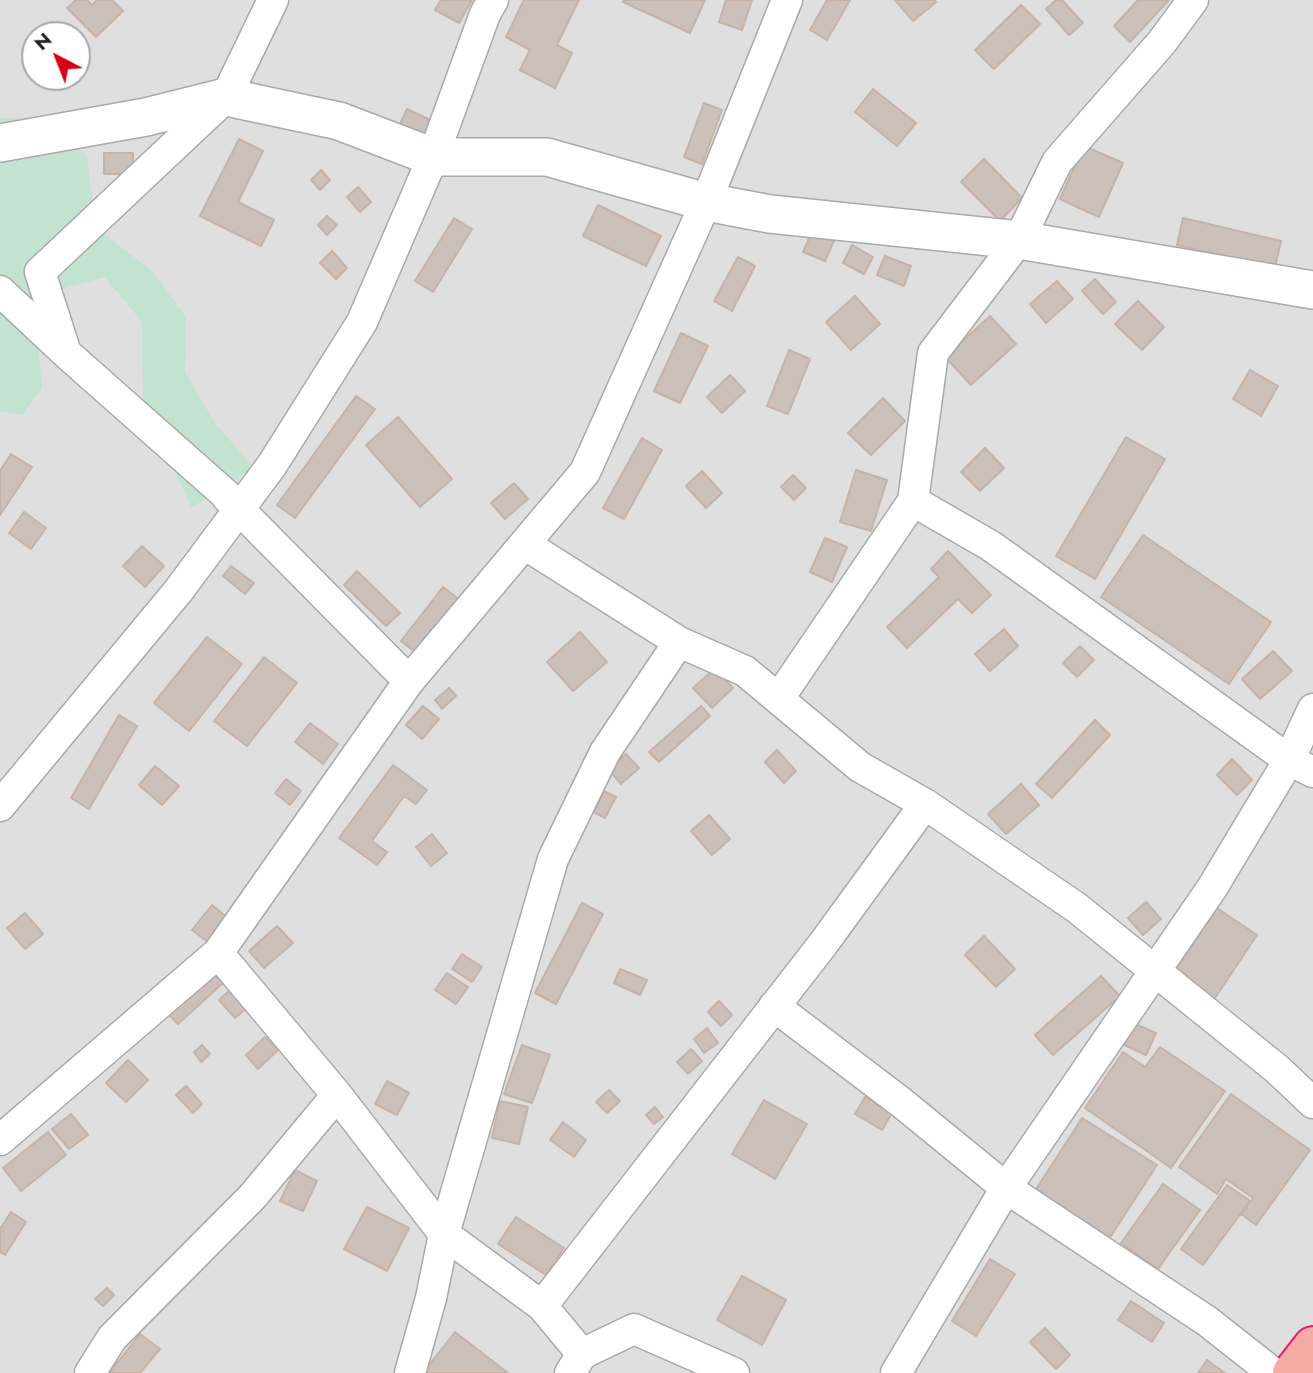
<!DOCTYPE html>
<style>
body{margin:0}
#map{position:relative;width:1313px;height:1373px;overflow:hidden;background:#f3eee8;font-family:Jost,sans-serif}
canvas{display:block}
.north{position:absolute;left:21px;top:21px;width:70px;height:70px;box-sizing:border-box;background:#fff;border:2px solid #a7a7a7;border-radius:50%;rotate:318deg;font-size:19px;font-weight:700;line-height:28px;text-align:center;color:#222}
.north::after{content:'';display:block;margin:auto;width:24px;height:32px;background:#d40015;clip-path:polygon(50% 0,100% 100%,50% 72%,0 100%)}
</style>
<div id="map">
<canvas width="1313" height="1373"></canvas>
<div class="north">N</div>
</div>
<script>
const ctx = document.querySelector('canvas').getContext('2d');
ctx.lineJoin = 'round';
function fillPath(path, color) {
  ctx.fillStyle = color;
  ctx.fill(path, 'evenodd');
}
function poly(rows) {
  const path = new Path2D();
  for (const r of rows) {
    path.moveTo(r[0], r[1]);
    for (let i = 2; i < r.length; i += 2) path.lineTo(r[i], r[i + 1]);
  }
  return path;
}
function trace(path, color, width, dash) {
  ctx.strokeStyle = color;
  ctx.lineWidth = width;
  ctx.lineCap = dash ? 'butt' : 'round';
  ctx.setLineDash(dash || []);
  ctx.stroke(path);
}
fillPath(poly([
 [0,0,1313,0,1313,1373,0,1373],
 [35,35,77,35,77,77,35,77]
]), '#e0dfdf');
fillPath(poly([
 [0,118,51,119,87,157,96,228,151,270,186,317,185,372,215,423,253,467,216,494,191,507,143,400,142,322,105,277,59,290,35,313,42,388,22,415,0,411]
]), '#c3e3d1');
const building = poly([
 [76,0,87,0,92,5,97,0,112,0,123,11,96,37,67,8,76,0],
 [441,0,472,0,459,23,435,10,441,0],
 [524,0,579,0,557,45,572,53,555,88,520,70,530,50,506,37,524,0],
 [624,0,705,0,690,33,623,2,624,0],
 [726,0,752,0,742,30,719,22,726,0],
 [827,0,850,0,827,40,810,30,827,0],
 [895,0,934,0,936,2,913,21,895,0],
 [1056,0,1062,0,1083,23,1069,35,1046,9,1056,0],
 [1138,0,1169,0,1130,42,1114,26,1138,0],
 [1021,5,1040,24,994,69,975,50,1021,5],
 [873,89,916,123,897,146,855,112,873,89],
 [704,103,722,110,702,164,684,157,704,103],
 [407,109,432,121,425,137,399,126,407,109],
 [239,139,263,151,238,202,274,220,261,246,200,216,239,139],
 [1084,146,1123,163,1099,217,1060,199,1084,146],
 [104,153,133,153,133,174,104,174,104,153],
 [984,159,1022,198,1000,221,961,182,984,159],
 [321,170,330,180,320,190,311,180,321,170],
 [358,187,371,202,360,212,347,197,358,187],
 [598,205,661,236,646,266,583,236,598,205],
 [327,216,337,225,327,235,318,225,327,216],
 [454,218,472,229,433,292,415,281,454,218],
 [1183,218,1281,241,1275,267,1177,245,1183,218],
 [814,227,836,236,825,261,803,252,814,227],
 [852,245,873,257,864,274,843,263,852,245],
 [332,251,347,268,336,279,320,263,332,251],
 [885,256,911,266,904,286,877,275,885,256],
 [738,257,755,266,732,311,714,301,738,257],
 [1095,279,1116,302,1103,314,1082,291,1095,279],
 [1057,281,1073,299,1046,323,1030,304,1057,281],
 [855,296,880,324,851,350,826,322,855,296],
 [1138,301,1164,327,1142,350,1115,324,1138,301],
 [990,316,1016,344,971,385,945,357,990,316],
 [681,333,708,346,680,403,654,391,681,333],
 [789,350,810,359,788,414,767,406,789,350],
 [1250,370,1278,386,1261,416,1233,399,1250,370],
 [730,375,745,391,722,413,707,397,730,375],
 [356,396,375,409,295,518,277,505,356,396],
 [883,398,905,421,871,455,848,433,883,398],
 [398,417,452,479,420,507,366,445,398,417],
 [1126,437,1165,459,1095,579,1056,556,1126,437],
 [642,438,662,450,624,519,603,508,642,438],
 [985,448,1004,468,980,491,961,472,985,448],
 [11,454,32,467,0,515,0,471,11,454],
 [856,470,887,480,871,531,840,522,856,470],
 [702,471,722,493,706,508,686,486,702,471],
 [793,475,806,488,794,500,781,487,793,475],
 [514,483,528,499,505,519,491,503,514,483],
 [24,512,46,528,31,549,9,533,24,512],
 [1143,535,1271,622,1229,684,1101,597,1143,535],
 [825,538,847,547,832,582,810,572,825,538],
 [142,546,164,566,145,587,123,566,142,546],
 [948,551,991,595,972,613,958,599,907,648,887,627,939,577,931,569,948,551],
 [231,566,254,583,245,594,223,576,231,566],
 [357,571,400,613,386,626,344,585,357,571],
 [443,587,460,600,418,654,401,641,443,587],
 [1004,629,1018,646,990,671,975,654,1004,629],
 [580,632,607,662,573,691,547,662,580,632],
 [207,637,242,664,189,731,154,703,207,637],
 [1080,646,1094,660,1077,677,1063,663,1080,646],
 [1273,651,1292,671,1260,699,1242,679,1273,651],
 [264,657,297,683,247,746,214,721,264,657],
 [715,668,733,688,712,708,693,688,715,668],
 [449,688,456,696,442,709,435,700,449,688],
 [423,706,439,719,422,739,406,725,423,706],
 [701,706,710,716,659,762,649,752,701,706],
 [119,715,137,726,89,809,71,798,119,715],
 [1095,720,1110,735,1052,798,1036,784,1095,720],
 [310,723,338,744,323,764,295,742,310,723],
 [777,750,796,771,784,783,765,762,777,750],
 [626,754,639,768,621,784,609,770,626,754],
 [1232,759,1252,780,1237,795,1217,775,1232,759],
 [393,765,427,790,416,804,404,796,372,841,387,852,377,865,339,838,393,765],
 [155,766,179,786,162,805,139,785,155,766],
 [286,779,301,791,290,805,275,793,286,779],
 [1021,784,1039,805,1006,834,988,814,1021,784],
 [604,791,616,797,605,818,594,812,604,791],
 [709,815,730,839,712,855,691,831,709,815],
 [432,834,447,853,431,866,416,847,432,834],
 [1146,902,1161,919,1143,935,1128,918,1146,902],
 [582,903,603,914,556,1004,535,993,582,903],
 [212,905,228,918,208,942,192,930,212,905],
 [1217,908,1257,935,1213,1001,1173,974,1217,908],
 [25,913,43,934,25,949,7,928,25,913],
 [277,926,293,943,264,968,249,951,277,926],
 [984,936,1015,969,996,987,965,955,984,936],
 [462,954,482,967,472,982,452,969,462,954],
 [620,969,647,980,640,995,614,983,620,969],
 [213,973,223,983,178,1024,168,1014,213,973],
 [447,973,468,987,456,1004,435,990,447,973],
 [1101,976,1120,996,1053,1055,1035,1035,1101,976],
 [231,989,247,1008,235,1018,219,1000,231,989],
 [719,1001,732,1015,721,1026,708,1012,719,1001],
 [1128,1021,1156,1033,1146,1055,1118,1042,1128,1021],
 [707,1028,718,1043,704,1053,694,1039,707,1028],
 [265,1037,278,1050,258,1069,246,1055,265,1037],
 [202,1045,210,1054,201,1062,194,1052,202,1045],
 [522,1045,550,1055,532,1103,504,1094,522,1045],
 [1160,1047,1225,1091,1171,1168,1085,1108,1123,1052,1145,1067,1160,1047],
 [691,1049,702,1061,688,1074,677,1062,691,1049],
 [128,1060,148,1080,126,1102,106,1083,128,1060],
 [387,1081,409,1093,397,1115,375,1104,387,1081],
 [186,1086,202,1104,193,1113,176,1095,186,1086],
 [609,1090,620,1101,607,1113,596,1102,609,1090],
 [1231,1094,1310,1150,1256,1225,1241,1214,1253,1198,1226,1179,1217,1194,1179,1167,1231,1094],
 [865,1097,892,1113,882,1130,855,1114,865,1097],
 [764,1100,807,1124,775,1179,732,1154,764,1100],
 [500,1101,528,1107,519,1144,492,1138,500,1101],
 [655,1107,663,1117,654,1124,646,1115,655,1107],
 [71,1114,88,1135,69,1149,52,1129,71,1114],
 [1082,1118,1157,1165,1107,1242,1033,1194,1082,1118],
 [563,1122,586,1140,574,1157,550,1140,563,1122],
 [48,1132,66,1155,21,1191,3,1168,48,1132],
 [295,1170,317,1181,303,1211,280,1201,295,1170],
 [1163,1184,1200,1210,1158,1269,1121,1243,1163,1184],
 [1227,1185,1250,1201,1203,1265,1181,1249,1227,1185],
 [367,1207,409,1228,387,1271,344,1249,367,1207],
 [11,1212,26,1222,5,1255,0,1252,0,1229,11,1212],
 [516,1217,564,1248,546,1275,498,1244,516,1217],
 [990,1259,1015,1274,976,1336,952,1321,990,1259],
 [742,1276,786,1300,762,1345,717,1320,742,1276],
 [107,1288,114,1295,103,1306,95,1299,107,1288],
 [1131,1301,1164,1323,1152,1342,1118,1320,1131,1301],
 [1045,1328,1070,1355,1056,1369,1030,1342,1045,1328],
 [455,1332,508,1373,423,1373,455,1332],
 [140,1334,160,1349,140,1373,109,1373,140,1334],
 [1207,1360,1225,1373,1198,1373,1207,1360]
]);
fillPath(building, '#ccc0ba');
trace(building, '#c6b3a8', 2);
const minor = poly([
 [0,291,65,352],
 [227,497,409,681],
 [913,501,991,546,1289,760,1313,772],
 [241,508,66,353,40,272,226,97,273,0],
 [526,545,679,642,745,671,860,767,925,804,1077,908,1277,1069,1313,1103],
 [779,698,913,501,933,353,1019,240,1057,162,1162,42,1193,0],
 [0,806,179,590,272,465,362,322,433,157,485,14,493,0],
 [218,953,337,1095,444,1234,542,1306,582,1354,570,1373],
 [774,1006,902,1103,1006,1188,1207,1321,1273,1373],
 [0,1140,218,953,409,681,585,472,706,202,787,0],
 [542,1306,823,944,925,804],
 [582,1354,634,1329,734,1373],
 [90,1373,112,1338,253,1196,337,1095],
 [410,1373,431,1298,444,1234,553,859,605,752,679,642],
 [896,1373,1006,1188,1212,888,1289,760,1313,709]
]);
const tertiary = poly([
 [0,143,146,117,226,97,339,121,433,157,547,157,706,202,770,214,1019,240,1313,290]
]);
const trunk = poly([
 [1292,1373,1313,1346]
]);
trace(minor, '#a9a9a9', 33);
trace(tertiary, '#a9a9a9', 40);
trace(trunk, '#ee1876', 42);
trace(minor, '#fff', 30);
trace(tertiary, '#fff', 37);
trace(trunk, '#f8aba4', 38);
</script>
